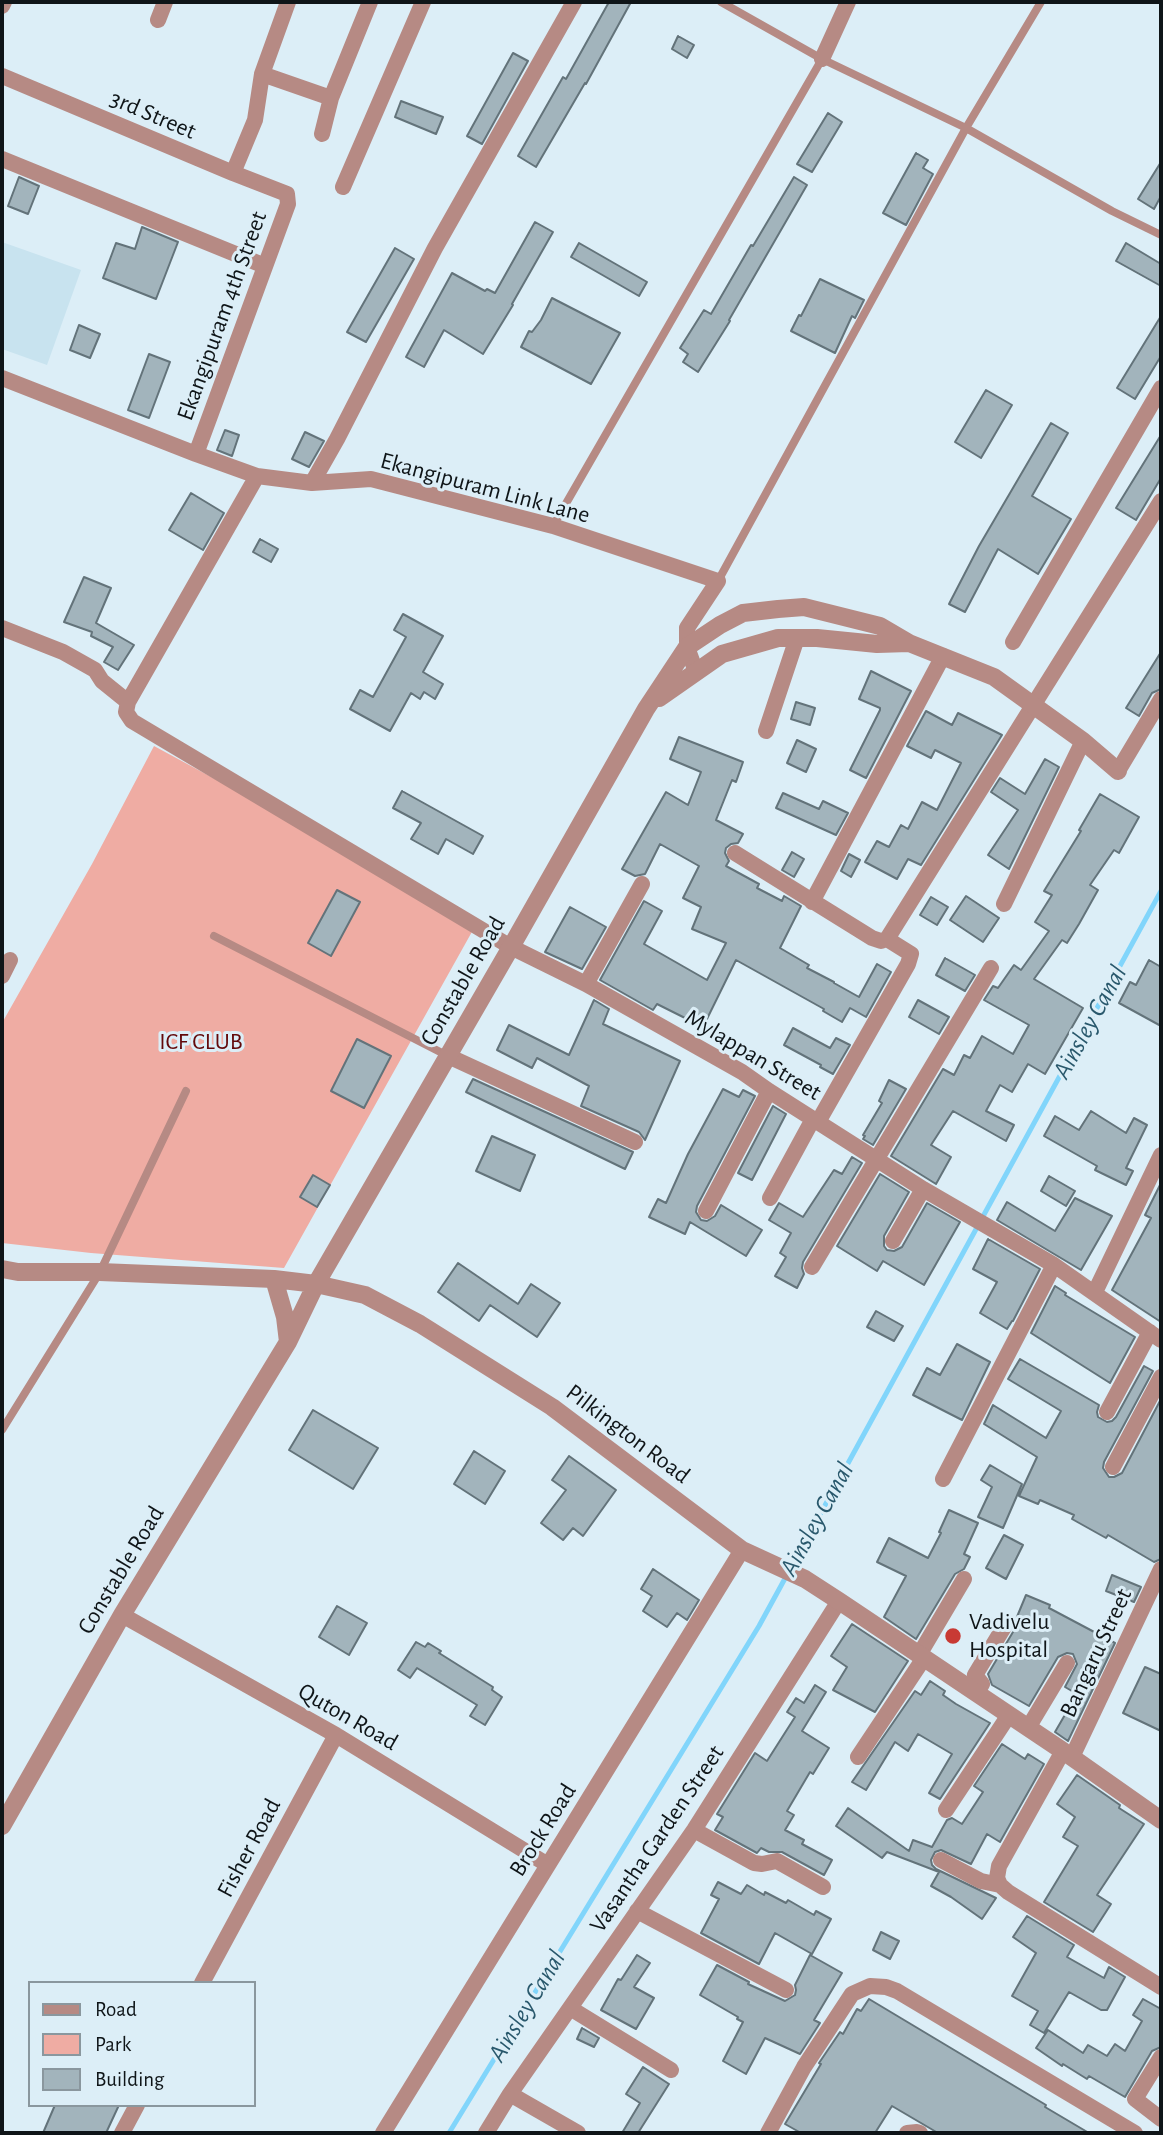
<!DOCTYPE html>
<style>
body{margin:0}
#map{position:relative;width:1163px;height:2135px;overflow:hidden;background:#dceef7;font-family:"Alegreya Sans",sans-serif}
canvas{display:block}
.frame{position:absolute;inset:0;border:4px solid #0f1518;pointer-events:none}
.legend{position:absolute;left:28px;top:1981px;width:228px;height:126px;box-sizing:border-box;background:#dceef7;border:2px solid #8a979e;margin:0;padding:9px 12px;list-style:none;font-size:21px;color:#0f1518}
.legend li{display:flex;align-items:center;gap:14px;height:35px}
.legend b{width:35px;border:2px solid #8a979e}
</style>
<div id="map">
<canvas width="1163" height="2135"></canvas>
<div class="frame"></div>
<ul class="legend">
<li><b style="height:9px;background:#b68a84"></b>Road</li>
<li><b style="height:19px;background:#efaca3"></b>Park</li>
<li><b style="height:19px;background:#a2b4bc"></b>Building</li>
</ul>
</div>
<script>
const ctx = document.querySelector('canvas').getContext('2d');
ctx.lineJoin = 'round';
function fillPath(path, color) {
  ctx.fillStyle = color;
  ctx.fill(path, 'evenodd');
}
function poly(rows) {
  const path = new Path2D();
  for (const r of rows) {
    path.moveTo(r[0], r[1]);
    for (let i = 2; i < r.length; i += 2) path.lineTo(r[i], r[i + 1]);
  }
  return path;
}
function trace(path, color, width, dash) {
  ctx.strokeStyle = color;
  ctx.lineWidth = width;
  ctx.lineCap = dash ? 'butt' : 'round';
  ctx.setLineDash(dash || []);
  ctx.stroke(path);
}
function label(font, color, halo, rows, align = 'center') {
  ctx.font = font + ' "Alegreya Sans",sans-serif';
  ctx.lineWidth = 6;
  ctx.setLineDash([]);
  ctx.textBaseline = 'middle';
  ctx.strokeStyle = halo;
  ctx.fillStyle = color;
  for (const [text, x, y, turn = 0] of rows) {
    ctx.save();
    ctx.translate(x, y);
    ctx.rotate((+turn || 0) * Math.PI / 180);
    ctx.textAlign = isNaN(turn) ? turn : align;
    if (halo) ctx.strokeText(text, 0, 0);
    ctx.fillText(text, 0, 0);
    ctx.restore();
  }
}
fillPath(poly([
 [2,242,81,270,47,365,2,349]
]), '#c8e3ef');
fillPath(poly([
 [154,746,478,921,284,1268,91,1253,2,1243,2,1023,92,864]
]), '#efaca3');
trace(poly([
 [449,2133,759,1626,1161,891]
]), '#81d5fb', 5);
const building = poly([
 [609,2,631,2,586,84,585,83,536,167,518,156,563,77,566,79,609,2],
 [678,36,694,45,687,58,672,49,678,36],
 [513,53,528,61,482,144,467,136,513,53],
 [401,101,443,117,436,134,395,117,401,101],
 [828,113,842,122,812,172,797,164,828,113],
 [916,153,928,160,923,168,933,174,906,225,883,213,916,153],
 [1161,162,1161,196,1154,209,1138,199,1161,162],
 [19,177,39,186,28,214,8,206,19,177],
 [794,177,807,185,729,320,730,321,698,372,683,362,688,354,680,348,704,310,711,314,751,245,753,246,794,177],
 [535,222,553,232,512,304,513,305,483,354,444,330,424,367,406,357,452,273,485,291,487,289,495,293,535,222],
 [142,227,178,242,156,299,103,278,116,243,135,249,142,227],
 [579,243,647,282,639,296,571,257,579,243],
 [1126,243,1161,264,1161,286,1116,261,1126,243],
 [395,248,414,259,366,342,347,332,395,248],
 [820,279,864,300,855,318,852,316,835,353,791,331,799,315,801,316,820,279],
 [552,298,620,333,591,384,521,347,529,331,532,332,541,320,552,298],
 [1161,316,1161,356,1135,399,1117,388,1161,316],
 [79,325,100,334,90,358,70,350,79,325],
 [149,354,170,362,149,418,128,410,149,354],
 [986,390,1012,405,981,458,955,442,986,390],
 [1051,423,1068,433,1032,496,1071,519,1038,574,998,549,965,612,949,604,979,546,1051,423],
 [225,430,239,435,232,456,217,450,225,430],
 [305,432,324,441,309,467,292,459,305,432],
 [1161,435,1161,478,1136,520,1116,508,1161,435],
 [191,493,224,513,203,550,169,530,191,493],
 [260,539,278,549,271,562,253,552,260,539],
 [84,577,111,588,96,623,134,645,118,670,104,662,113,647,91,636,92,632,64,622,84,577],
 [403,614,443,636,423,672,443,684,435,699,424,692,420,699,411,693,390,731,350,709,360,690,373,697,406,637,394,630,403,614],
 [1161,652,1161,689,1152,693,1139,716,1126,708,1161,652],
 [871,671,911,691,866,778,850,770,880,710,880,708,859,699,871,671],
 [796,702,815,708,810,725,791,719,796,702],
 [926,711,952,725,958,713,1002,735,921,865,908,859,897,879,865,862,877,841,889,847,901,825,908,829,922,802,937,810,961,763,935,750,931,758,907,746,926,711],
 [679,737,743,762,736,782,732,780,716,820,743,834,738,843,731,844,726,848,725,853,729,861,726,866,759,884,757,888,782,901,784,896,801,906,780,948,809,965,807,968,834,982,834,983,859,997,877,964,891,972,866,1017,850,1008,842,1022,823,1011,824,1009,736,960,703,1027,657,1004,653,1010,600,980,644,901,662,911,644,944,707,980,726,943,692,929,701,907,683,898,699,866,660,844,645,874,635,876,622,869,666,792,688,805,701,772,670,759,679,737],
 [797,740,816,749,806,772,787,763,797,740],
 [1045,759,1059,767,1009,869,988,855,1018,810,991,792,1000,778,1025,794,1045,759],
 [402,791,483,836,473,854,446,839,438,854,411,839,421,823,393,808,402,791],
 [783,793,819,809,823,801,848,813,836,835,776,808,783,793],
 [1100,794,1139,817,1119,853,1114,850,1090,885,1098,890,1079,924,1067,943,1062,940,1034,979,1083,1008,1045,1074,1028,1064,1012,1092,1000,1085,986,1111,1014,1125,1006,1141,953,1111,931,1145,951,1157,936,1184,891,1156,943,1069,954,1075,964,1055,970,1058,982,1036,1013,1054,1029,1025,984,1000,993,986,998,988,1014,965,1021,970,1049,931,1035,922,1052,895,1044,891,1081,831,1079,830,1100,794],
 [792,852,804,859,794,877,782,870,792,852],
 [849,854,860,860,851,877,841,871,849,854],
 [337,890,360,902,331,956,308,943,337,890],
 [966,896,999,918,983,942,950,920,966,896],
 [931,897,948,907,937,925,920,915,931,897],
 [570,907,606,927,582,969,545,952,570,907],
 [945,958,975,975,965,991,936,975,945,958],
 [1149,960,1161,967,1161,1026,1119,1003,1130,982,1136,985,1149,960],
 [594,1000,609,1009,603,1024,680,1061,645,1140,639,1132,581,1106,589,1086,537,1058,532,1068,497,1050,509,1025,569,1055,594,1000],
 [918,1000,949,1017,939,1034,909,1017,918,1000],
 [793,1028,830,1048,836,1038,850,1045,833,1074,820,1067,821,1065,784,1045,793,1028],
 [357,1039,391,1056,364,1108,331,1091,357,1039],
 [473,1079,633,1152,625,1169,466,1092,473,1079],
 [889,1080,906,1089,873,1145,863,1139,865,1136,863,1135,882,1103,879,1101,889,1080],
 [723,1089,739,1097,743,1090,755,1096,697,1206,696,1212,701,1220,707,1221,715,1216,721,1205,762,1230,746,1256,690,1222,685,1234,649,1217,658,1199,666,1203,688,1154,723,1089],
 [773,1106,786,1114,752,1180,738,1173,773,1106],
 [1091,1111,1126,1133,1134,1118,1147,1125,1126,1168,1133,1171,1126,1185,1095,1170,1097,1166,1044,1136,1055,1116,1079,1130,1091,1111],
 [492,1136,535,1155,520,1191,476,1171,492,1136],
 [852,1157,862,1163,803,1262,802,1268,804,1274,797,1288,775,1276,786,1257,780,1253,791,1233,769,1220,779,1203,803,1217,834,1170,842,1174,852,1157],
 [880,1174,909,1192,884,1236,884,1246,887,1250,894,1251,902,1247,927,1203,960,1222,924,1285,883,1261,877,1271,837,1246,880,1174],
 [313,1175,330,1185,317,1207,300,1197,313,1175],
 [1049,1176,1075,1191,1066,1206,1041,1191,1049,1176],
 [1161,1183,1161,1322,1112,1290,1151,1218,1145,1215,1161,1183],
 [1075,1198,1112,1216,1081,1270,997,1220,1007,1202,1055,1231,1075,1198],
 [988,1239,1040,1269,1013,1321,1012,1321,1007,1329,980,1313,997,1282,973,1269,988,1239],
 [458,1263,518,1304,531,1284,560,1303,537,1337,490,1305,479,1321,438,1292,458,1263],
 [1055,1286,1066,1293,1065,1295,1135,1337,1110,1383,1031,1333,1055,1286],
 [876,1311,903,1326,894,1341,867,1327,876,1311],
 [957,1344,990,1362,962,1420,913,1395,927,1368,940,1375,957,1344],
 [1020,1359,1099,1405,1097,1412,1098,1417,1107,1422,1112,1421,1116,1417,1144,1366,1153,1371,1104,1462,1103,1468,1109,1477,1114,1477,1122,1473,1161,1399,1161,1559,1154,1562,1108,1535,1106,1538,1072,1519,1074,1515,1040,1500,1038,1504,1019,1496,1037,1457,984,1424,993,1405,1046,1438,1061,1411,1008,1379,1020,1359],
 [313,1410,378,1448,353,1489,289,1450,313,1410],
 [474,1451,505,1471,485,1504,454,1484,474,1451],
 [569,1456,616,1490,583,1536,573,1528,563,1540,541,1523,566,1490,552,1480,569,1456],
 [990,1465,1022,1484,1003,1528,978,1517,992,1487,981,1480,990,1465],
 [949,1510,978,1523,964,1554,970,1557,964,1569,955,1574,916,1639,884,1617,906,1576,877,1562,889,1538,928,1558,941,1533,939,1532,949,1510],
 [1004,1535,1023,1545,1006,1579,986,1568,1004,1535],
 [653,1569,699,1600,687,1620,677,1613,667,1627,643,1611,652,1596,641,1589,653,1569],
 [1112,1575,1141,1587,1134,1602,1106,1591,1112,1575],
 [1026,1595,1050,1605,1049,1608,1115,1643,1068,1741,1055,1732,1077,1694,1065,1687,1077,1664,1073,1654,1067,1653,1058,1657,1029,1706,992,1685,988,1674,1013,1632,1014,1624,1026,1595],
 [337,1606,367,1623,349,1655,319,1637,337,1606],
 [852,1624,908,1661,875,1712,833,1690,847,1667,831,1656,852,1624],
 [416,1642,425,1647,428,1643,441,1651,439,1653,493,1687,492,1690,502,1697,485,1725,470,1716,477,1705,417,1668,410,1678,398,1670,416,1642],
 [1145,1667,1161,1674,1161,1731,1123,1713,1145,1667],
 [930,1681,945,1691,943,1695,956,1704,990,1723,940,1799,929,1793,952,1754,918,1734,908,1751,895,1742,866,1790,852,1782,915,1691,921,1695,930,1681],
 [815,1685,826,1692,802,1731,829,1748,813,1774,810,1772,787,1811,794,1815,785,1830,804,1840,802,1844,832,1860,824,1875,782,1852,769,1852,761,1848,757,1853,715,1830,723,1817,717,1814,755,1753,767,1761,795,1717,787,1712,796,1698,804,1703,815,1685],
 [1002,1744,1025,1759,1028,1754,1044,1764,1000,1842,987,1834,971,1864,941,1850,935,1852,931,1860,932,1865,936,1869,996,1898,982,1919,951,1897,931,1886,939,1872,887,1852,882,1858,836,1826,848,1808,909,1851,913,1840,932,1847,947,1820,952,1818,962,1824,983,1792,974,1786,1002,1744],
 [1077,1775,1120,1805,1119,1808,1144,1824,1097,1895,1111,1904,1093,1932,1044,1902,1078,1846,1063,1837,1075,1817,1057,1804,1077,1775],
 [718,1882,741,1894,747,1885,764,1895,765,1892,786,1903,788,1900,814,1915,816,1911,831,1919,812,1954,775,1933,759,1964,701,1933,719,1899,711,1895,718,1882],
 [1027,1916,1074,1945,1067,1957,1104,1978,1109,1967,1125,1977,1107,2010,1101,2010,1069,1992,1044,2033,1030,2025,1038,2011,1012,1996,1036,1953,1013,1937,1027,1916],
 [881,1932,899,1941,890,1959,873,1950,881,1932],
 [637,1955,650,1963,634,1987,654,1998,636,2029,601,2010,618,1979,621,1980,637,1955],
 [810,1955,842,1973,814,2020,820,2023,800,2054,765,2038,746,2074,723,2061,743,2022,737,2019,738,2017,700,1995,717,1965,749,1982,748,1984,785,2001,795,1995,796,1990,795,1985,810,1955],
 [869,1999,1046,2105,1045,2107,1089,2133,938,2133,892,2106,875,2133,801,2133,785,2124,821,2064,819,2063,840,2032,843,2034,857,2009,861,2011,869,1999],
 [1143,1999,1161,2009,1161,2047,1152,2051,1125,2097,1089,2076,1087,2079,1063,2064,1062,2066,1036,2048,1048,2030,1083,2053,1088,2045,1107,2056,1115,2044,1125,2051,1142,2021,1133,2015,1143,1999],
 [582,2028,599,2038,594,2047,577,2039,582,2028],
 [643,2067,669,2084,638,2133,622,2133,640,2103,626,2094,643,2067],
 [55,2105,119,2105,106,2133,43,2133,55,2105]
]);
fillPath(building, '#a2b4bc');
trace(building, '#63737a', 2);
trace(poly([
 [721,2,822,59,966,128,1112,211,1161,235],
 [553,526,822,59],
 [718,581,966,128,1041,2],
 [214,936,448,1056],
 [2,1430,100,1272,186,1091]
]), '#b68a84', 8);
trace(poly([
 [2,6,4,2],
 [158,20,165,2],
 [822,59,848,2],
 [262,74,331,98],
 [2,76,233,173,287,194,288,204,196,454],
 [322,134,331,98,370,2],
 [2,159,265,266],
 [233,173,255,120,262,74,288,2],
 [343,187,423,2],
 [2,378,196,454,257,476,312,483,371,479,553,526,718,581,687,628,687,647,696,672],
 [257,476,128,702,126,712,132,721,511,947,586,984,742,1072,769,1091,923,1189,1054,1265,1161,1340],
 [312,483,337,439,435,248,574,2],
 [2,628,63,652,95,670,102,681,128,702],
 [1013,642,1161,388],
 [766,731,797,638],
 [1118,771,1161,699],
 [735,853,872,938,881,941,887,939,911,954,908,964,818,1122],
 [812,902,943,656],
 [1004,904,1083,741],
 [887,939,1161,501],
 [2,976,10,960],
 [586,984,642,884],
 [448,1056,635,1142],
 [770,1198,813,1119],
 [706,1211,769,1091],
 [893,1241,923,1189],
 [812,1267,991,968],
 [1095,1292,1161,1155],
 [1107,1412,1150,1332],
 [1113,1467,1161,1377],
 [943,1479,1054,1265],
 [122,1615,336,1735,548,1865],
 [919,1655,964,1579],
 [976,1693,982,1684,975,1675,1004,1627],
 [1028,1728,1067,1663],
 [1063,1751,999,1866,997,1878,1000,1885,1008,1892,1161,1987],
 [858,1757,924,1658],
 [1072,1757,1161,1569],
 [946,1810,1009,1715],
 [694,1830,754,1863,762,1864,777,1861,823,1887],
 [941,1860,981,1881,1000,1885],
 [637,1911,786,1990],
 [202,1983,336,1735],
 [570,2008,671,2070],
 [1161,2057,1135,2099,1161,2119],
 [510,2094,578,2133],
 [122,2133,137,2105],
 [383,2133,742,1550],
 [486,2133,510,2094,694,1830,839,1601],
 [768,2133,804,2067,852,1994,870,1986,886,1987,897,1991,1135,2133],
 [907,2133,917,2132,920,2133]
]), '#b68a84', 16);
trace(poly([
 [659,698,722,654,778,638,817,638,877,644,909,643],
 [2,1269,18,1272,100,1272,274,1279,316,1284,365,1295,420,1324,552,1407,742,1550,805,1579,839,1601,1063,1751,1161,1820],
 [274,1279,285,1317,288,1342],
 [2,1826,122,1615,288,1342,316,1284,511,947,646,709,687,647,720,625,743,613,778,609,804,607,880,626,909,643,994,677,1083,741,1118,771]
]), '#b68a84', 18);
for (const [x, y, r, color] of [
 [953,1636,9,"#c83a34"]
]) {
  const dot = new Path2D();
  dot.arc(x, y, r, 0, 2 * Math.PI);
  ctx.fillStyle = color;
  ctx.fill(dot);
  trace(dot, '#dceef7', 2.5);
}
label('24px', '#0f1518', '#dceef7', [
 ["3rd Street",153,115,23],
 ["Ekangipuram 4th Street",222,316,-70],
 ["Ekangipuram Link Lane",485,488,15],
 ["Constable Road",463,981,-60],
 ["Mylappan Street",753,1055,31],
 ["Pilkington Road",628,1434,37],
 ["Constable Road",121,1570,-59],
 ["Bangaru Street",1096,1653,-65],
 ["Quton Road",348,1717,30],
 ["Brock Road",543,1830,-58],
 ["Vasantha Garden Street",657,1839,-56],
 ["Fisher Road",249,1848,-62]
]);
label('24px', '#63090a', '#dceef7', [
 ["ICF CLUB",201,1042]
]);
label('24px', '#0f1518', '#dceef7', [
 ["Vadivelu",969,1622],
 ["Hospital",969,1650]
], 'left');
label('italic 26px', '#29586c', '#dceef7', [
 ["Ainsley Canal",1090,1022,-61],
 ["Ainsley Canal",817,1519,-61],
 ["Ainsley Canal",527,2006,-59]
]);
</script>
